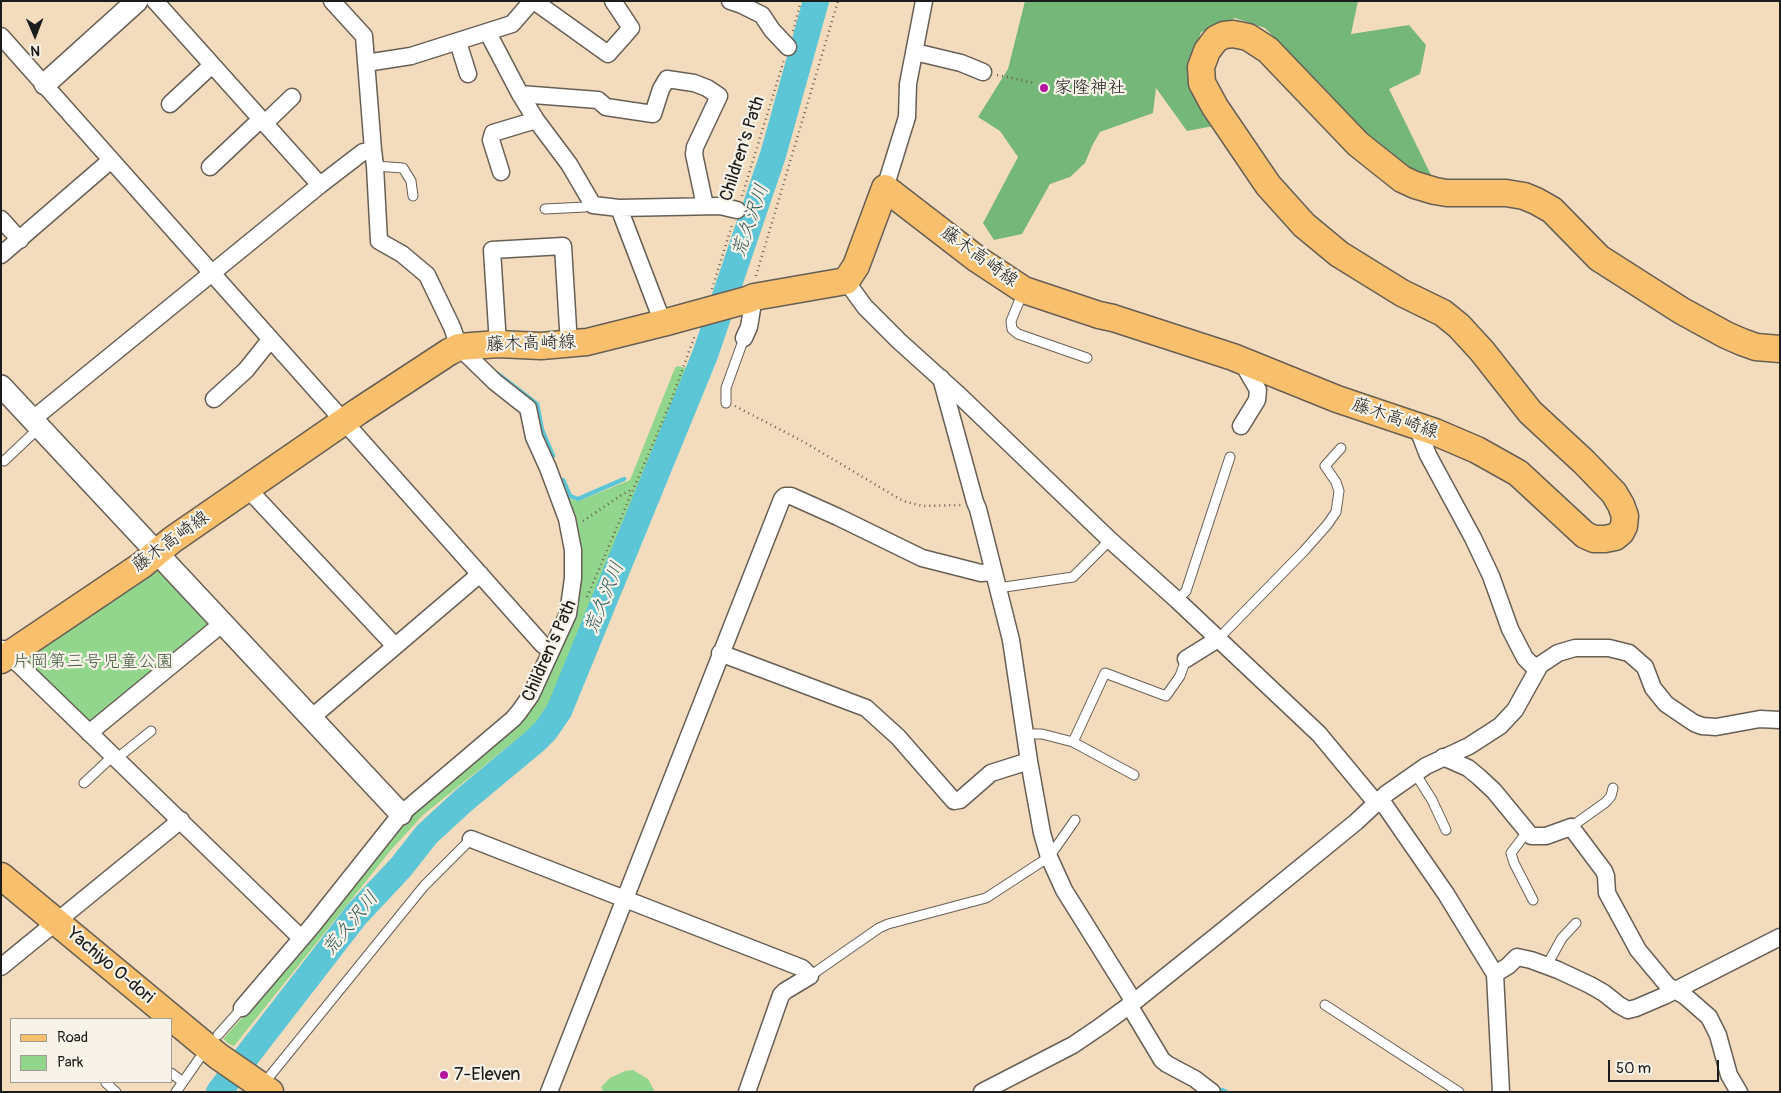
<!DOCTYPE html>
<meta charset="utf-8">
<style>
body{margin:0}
#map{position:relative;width:1781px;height:1093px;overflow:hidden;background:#f3dcbe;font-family:Pangolin,sans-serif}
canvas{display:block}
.frame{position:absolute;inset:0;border:2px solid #1c1c1c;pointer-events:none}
.legend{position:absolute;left:10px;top:1018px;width:162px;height:65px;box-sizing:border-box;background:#f7f3e8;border:1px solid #9f9d96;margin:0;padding:6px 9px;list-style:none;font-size:15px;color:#1c1c1c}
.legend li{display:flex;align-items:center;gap:10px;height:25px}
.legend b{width:25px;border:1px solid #9f9d96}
.north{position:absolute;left:10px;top:10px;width:50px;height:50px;-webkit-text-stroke:4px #f7f3e8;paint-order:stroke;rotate:179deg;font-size:14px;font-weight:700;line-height:20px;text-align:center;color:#1c1c1c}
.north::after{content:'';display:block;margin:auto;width:18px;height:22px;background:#1c1c1c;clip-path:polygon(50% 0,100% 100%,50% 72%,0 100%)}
.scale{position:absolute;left:1608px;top:1060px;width:111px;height:22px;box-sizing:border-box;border:2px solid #1c1c1c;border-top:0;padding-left:6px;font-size:15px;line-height:18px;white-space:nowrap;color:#1c1c1c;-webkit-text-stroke:4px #f7f3e8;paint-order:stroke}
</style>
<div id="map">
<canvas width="1781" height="1093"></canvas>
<div class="frame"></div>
<ul class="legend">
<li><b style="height:6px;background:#f8bf6c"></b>Road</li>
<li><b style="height:14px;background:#92d68e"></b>Park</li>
</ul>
<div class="north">N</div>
<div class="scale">50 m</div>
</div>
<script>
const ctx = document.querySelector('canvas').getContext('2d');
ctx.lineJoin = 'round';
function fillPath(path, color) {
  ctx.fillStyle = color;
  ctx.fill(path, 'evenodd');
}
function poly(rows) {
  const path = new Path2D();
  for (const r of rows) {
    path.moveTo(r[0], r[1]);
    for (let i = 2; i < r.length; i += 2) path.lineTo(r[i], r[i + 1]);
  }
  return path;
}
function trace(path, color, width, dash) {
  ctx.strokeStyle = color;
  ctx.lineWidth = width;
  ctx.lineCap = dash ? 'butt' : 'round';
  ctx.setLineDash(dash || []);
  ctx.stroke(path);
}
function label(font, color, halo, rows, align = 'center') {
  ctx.font = font + ' Pangolin,"Klee One",sans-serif';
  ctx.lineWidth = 4.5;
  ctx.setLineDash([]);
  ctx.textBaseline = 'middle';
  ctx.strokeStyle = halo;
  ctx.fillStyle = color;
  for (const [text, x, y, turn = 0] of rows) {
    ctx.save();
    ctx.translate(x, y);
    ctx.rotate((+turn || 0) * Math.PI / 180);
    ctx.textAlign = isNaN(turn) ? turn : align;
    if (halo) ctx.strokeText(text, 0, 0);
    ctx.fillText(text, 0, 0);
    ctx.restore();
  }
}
fillPath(poly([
 [692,353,695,353,652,459,593,601,573,654,546,712,526,732,423,815,391,850,234,1046,229,1044,223,1039,257,1001,414,810,518,723,575,605,566,495,572,500,579,501,630,480,675,368,677,366,686,368],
 [148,569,160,570,207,619,207,627,95,720,85,720,25,662,26,652],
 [633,1070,648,1079,655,1092,604,1092,601,1087,610,1078,625,1071]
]), '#92d68e');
fillPath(poly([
 [1025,1,1358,1,1351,34,1409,25,1426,45,1420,74,1389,89,1433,179,1412,172,1381,152,1328,92,1265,28,1235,18,1219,26,1201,32,1194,53,1219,125,1187,131,1156,88,1153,113,1100,132,1092,146,1085,163,1070,177,1050,184,1022,234,994,240,983,223,1018,157,1000,131,978,117,1008,69]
]), '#75b779');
trace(poly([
 [498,374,537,404,542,430,553,456],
 [563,480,570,496,578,499,624,479],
 [1222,1090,1226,1092]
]), '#5cc6d7', 4.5);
trace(poly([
 [219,1092,356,915,401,867,427,834,464,800,535,741,546,730,559,711,705,355,773,155,816,1]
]), '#5cc6d7', 26);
const service = poly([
 [375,166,403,168,411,181,413,196],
 [545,209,585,207,593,205],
 [1023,292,1011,321,1012,329,1018,334,1087,358],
 [726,403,726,388,744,338],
 [4,461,40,427],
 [998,588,1073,577,1110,540],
 [1177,600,1186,591,1230,457],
 [1218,639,1304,551,1327,525,1336,512,1339,491,1336,482,1325,466,1341,448],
 [1025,734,1042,734,1073,742,1134,775],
 [1073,742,1105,673,1166,696,1180,676,1186,659],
 [116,759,151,731],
 [1415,773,1432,800,1446,830],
 [84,783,113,756],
 [1571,827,1606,802,1611,796,1613,788],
 [1527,832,1511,853,1514,863,1533,900],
 [1547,965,1562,938,1576,923],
 [810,976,879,928,888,924,986,898,1049,857,1075,820],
 [1325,1005,1459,1092],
 [218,1035,242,1008],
 [171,1073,183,1082],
 [269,1077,424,886,471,839],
 [106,1083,116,1092],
 [176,1092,199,1059]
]);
const minor = poly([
 [155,1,320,185],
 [534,1,608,54,631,28,613,1],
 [730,1,742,5,762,15,772,30,788,47],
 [488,33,520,94,536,120,569,164,593,205,619,208,720,206,737,210],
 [1,36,542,644,551,651],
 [458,42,468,74],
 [915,52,961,63,983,72],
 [366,63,411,56,512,24,532,1],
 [520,94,598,100,606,107,653,114,661,89,667,79,694,83,707,88,719,96,695,147,694,154,705,206],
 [170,104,212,65],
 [265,123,292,97],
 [210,167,261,119],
 [501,172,491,140,493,133,536,120],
 [885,188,907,117,908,84,924,1],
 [619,208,663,323],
 [1,219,20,240],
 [1,255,111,160],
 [846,281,865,307,899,341,960,396,1110,540,1177,600,1319,734,1377,804],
 [744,338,749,327,754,297],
 [498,344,492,250,563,246,569,345],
 [941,378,975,502,978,509,1011,640,1029,761,1042,833,1049,857,1064,890,1134,1002],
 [214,399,246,370,270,340],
 [33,419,320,185,363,152,373,150],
 [1416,424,1428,455,1473,538,1491,576,1510,629,1525,658,1537,670],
 [1241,426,1257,400,1258,390,1247,371,1248,363],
 [247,488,395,646],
 [3,649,301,938],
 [720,653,866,708,898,737,954,801,960,800,991,773,1029,761],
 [1186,659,1218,639],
 [311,718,480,574],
 [89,733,223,623],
 [1443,757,1468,768,1479,777,1494,791,1531,836,1546,836,1571,827,1604,871,1606,876,1607,893,1638,950,1668,986,1685,996,1709,1017,1718,1035,1729,1075,1739,1092],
 [1381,800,1446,894,1495,974,1501,1092],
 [471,839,802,968,810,976,785,991,781,995,747,1092],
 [1,967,181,820],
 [1495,974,1508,966,1517,957,1531,960,1558,970,1590,985,1604,993,1619,1005,1628,1010,1636,1008,1664,996,1780,937],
 [1129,1005,1162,1060,1167,1064,1195,1079,1212,1092],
 [242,1008,312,926,401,814,513,719,519,712,531,695,568,614,573,578,573,550,567,519,548,468,534,437,528,408,495,382,459,347,452,327,427,275,402,254,379,241,375,166,373,150,364,36,332,1],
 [549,1092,782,499,785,496,791,496,838,517,922,558,981,573,994,572],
 [982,1092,1073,1045,1101,1026,1134,1002,1220,933,1356,822,1386,794,1426,766,1469,746,1500,726,1515,710,1540,665,1558,653,1575,648,1609,648,1629,653,1645,667,1653,688,1666,704,1694,723,1702,726,1716,727,1760,719,1780,720]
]);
const tertiary = poly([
 [45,84,137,1],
 [1,386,401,814]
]);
const primary = poly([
 [1,660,142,565,172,540,359,411,449,352,459,347,498,344,541,346,587,342,663,323,747,300,754,297,846,281,856,266,885,188,977,259,1024,290,1099,315,1113,318,1233,357,1337,399,1435,432,1477,450,1518,473,1585,535,1594,539,1605,539,1615,537,1621,532,1624,526,1625,516,1621,505,1614,493,1584,462,1530,412,1482,351,1459,326,1443,313,1402,293,1339,254,1304,225,1268,185,1215,107,1202,83,1201,67,1207,51,1216,39,1224,35,1233,34,1248,37,1268,50,1358,144,1402,179,1415,185,1435,191,1447,193,1506,193,1524,196,1536,201,1552,210,1599,258,1682,311,1726,335,1742,342,1756,347,1780,349],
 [1,876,218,1056,270,1092]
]);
trace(service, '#675f55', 11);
trace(minor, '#675f55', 19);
trace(tertiary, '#675f55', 24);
trace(primary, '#675f55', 29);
trace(poly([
 [793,31,801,1],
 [997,75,1035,83],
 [742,196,784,60],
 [756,276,838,1],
 [712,289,732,225],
 [735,406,804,442,903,501,922,506,961,505],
 [583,521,623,494,633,489],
 [587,597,669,406,695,335]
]), '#675f55', 2.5, [1, 4]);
trace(service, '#fff', 9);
trace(minor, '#fff', 16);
trace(tertiary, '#fff', 21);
trace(primary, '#f8bf6c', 26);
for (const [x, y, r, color] of [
 [1044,88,5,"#b5179e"],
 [444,1075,5,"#b5179e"]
]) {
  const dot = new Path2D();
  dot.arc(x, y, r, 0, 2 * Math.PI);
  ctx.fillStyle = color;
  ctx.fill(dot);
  trace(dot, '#f7f3e8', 2);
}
label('18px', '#1c1c1c', '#f7f3e8', [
 ["家隆神社",1054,88],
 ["7-Eleven",454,1075]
], 'left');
label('18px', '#1c1c1c', '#f7f3e8', [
 ["Children's Path",743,149,-72],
 ["藤木高崎線",979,257,36],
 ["藤木高崎線",531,344,-2],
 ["藤木高崎線",1395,419,19],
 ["藤木高崎線",171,542,-36],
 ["Children's Path",550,651,-66],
 ["Yachiyo O-dori",110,966,40]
]);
label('18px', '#455d44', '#f7f3e8', [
 ["片岡第三号児童公園",93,662]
]);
label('italic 19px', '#32585d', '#f7f3e8', [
 ["荒久沢川",751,221,-71],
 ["荒久沢川",605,598,-68],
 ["荒久沢川",351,924,-51]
]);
</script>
